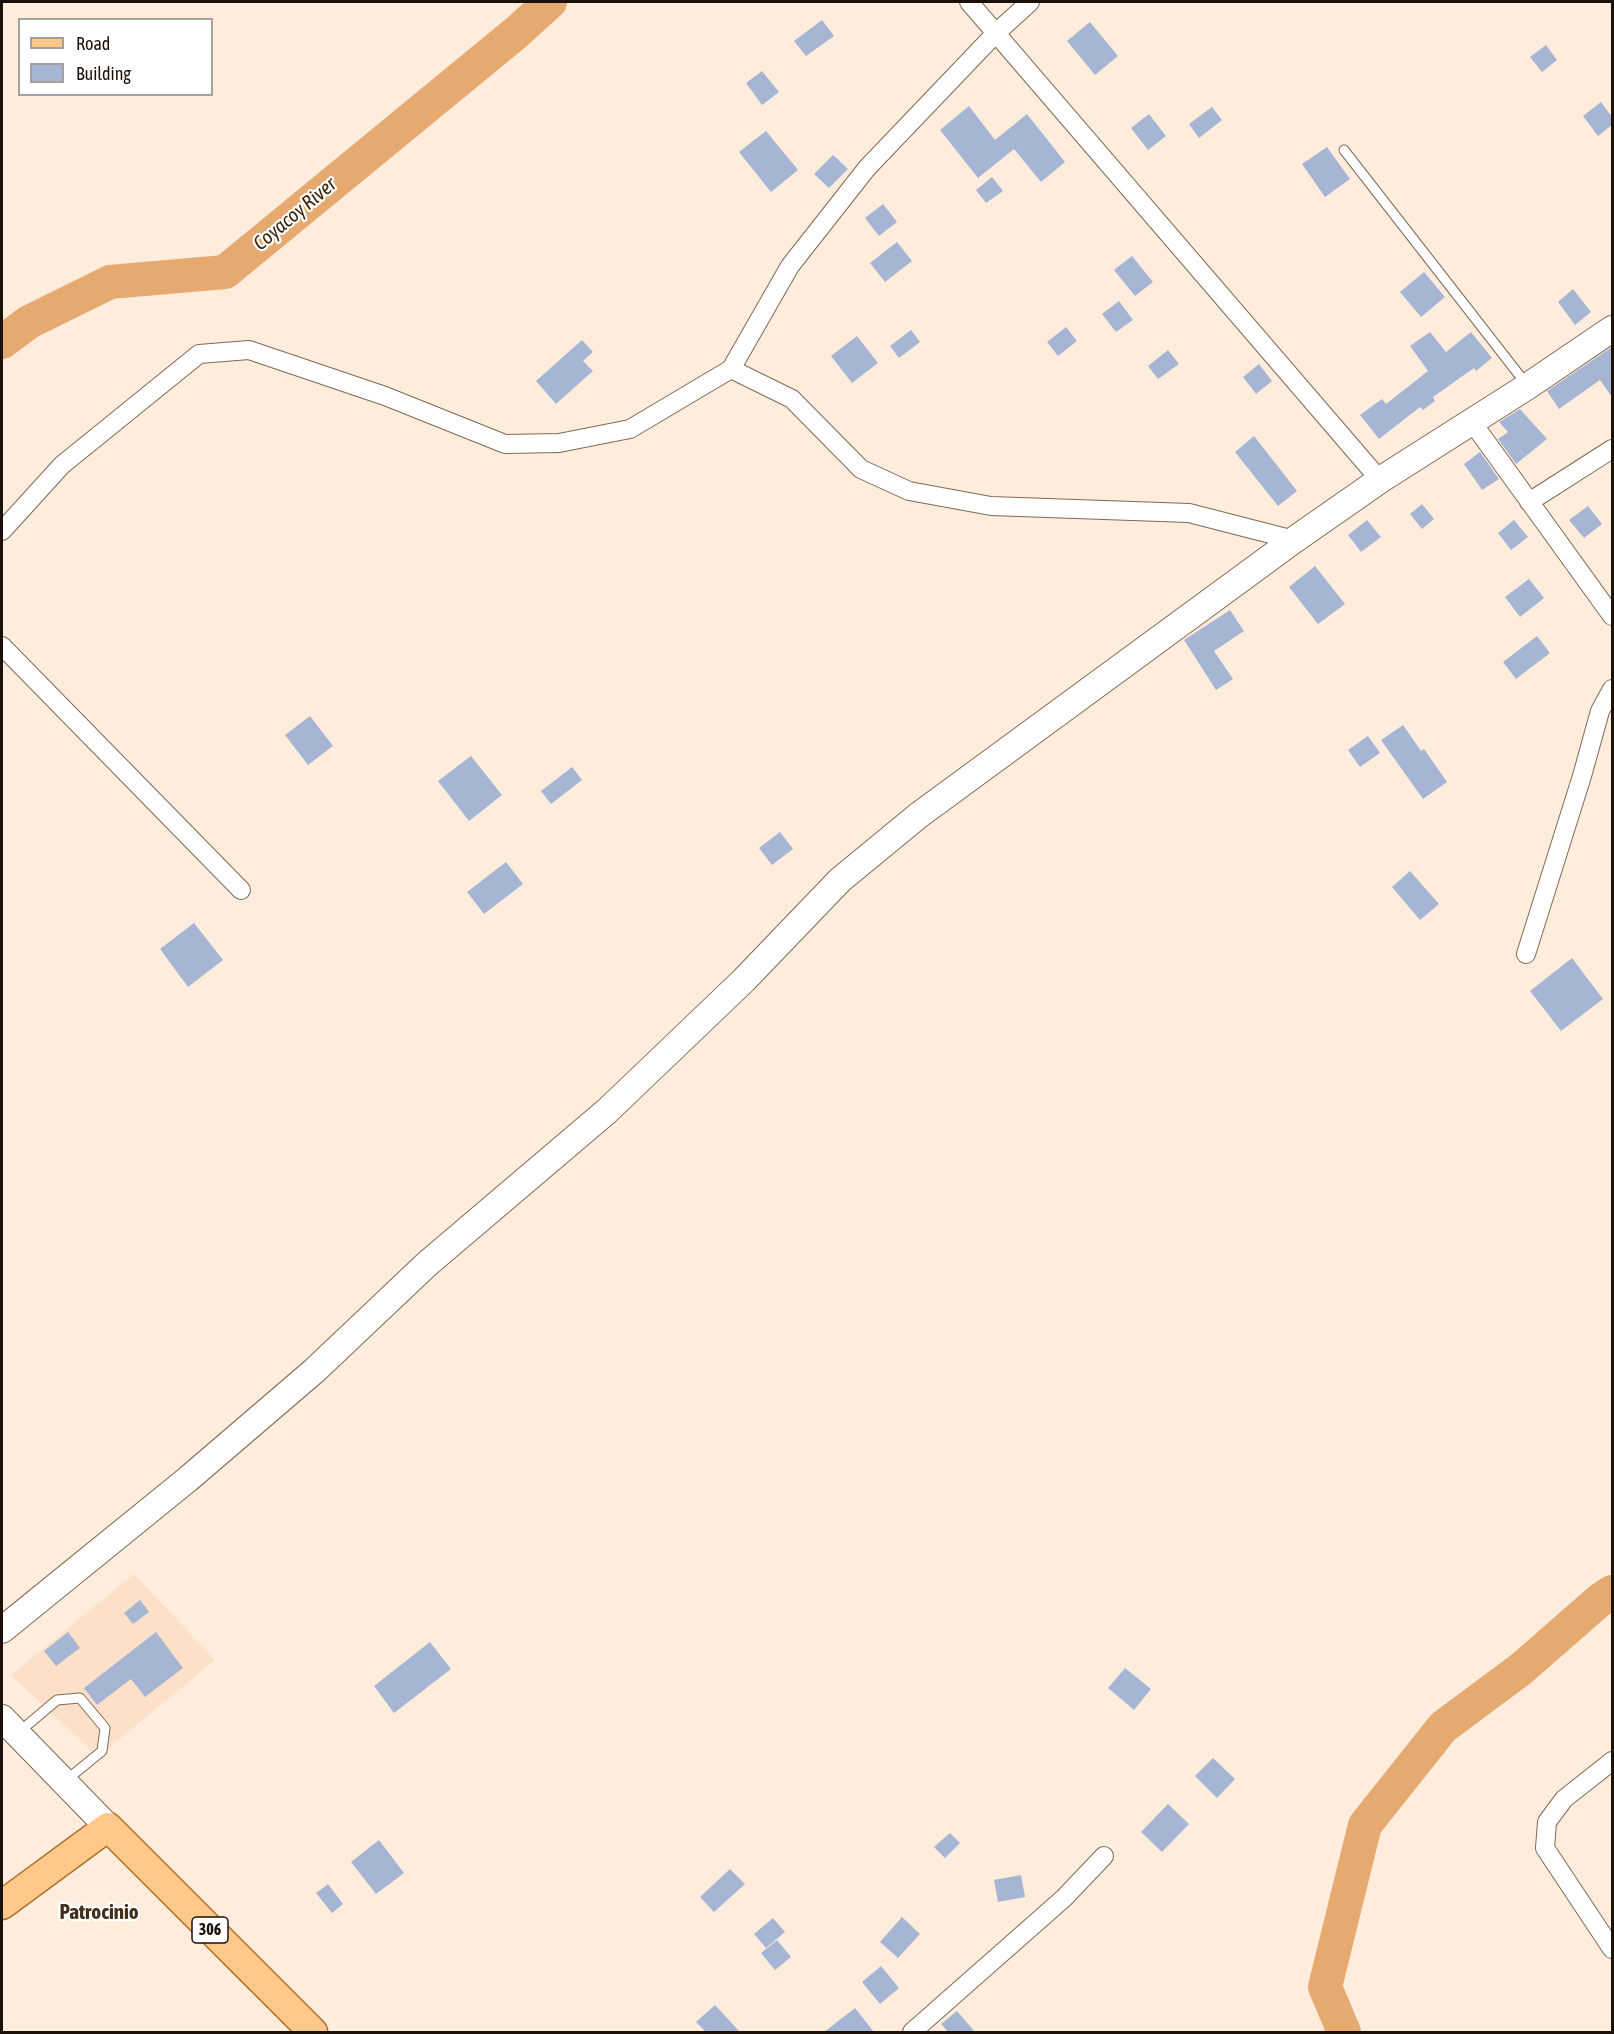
<!DOCTYPE html>
<style>
body{margin:0}
#map{position:relative;width:1614px;height:2034px;overflow:hidden;background:#feeddd;font-family:"Asap Condensed",sans-serif}
canvas{display:block}
.frame{position:absolute;inset:0;border:3px solid #1b1108;pointer-events:none}
.legend{position:absolute;left:18px;top:18px;width:195px;height:78px;box-sizing:border-box;background:#fff;border:2px solid #a4a09c;margin:0;padding:8px 10px;list-style:none;font-size:18px;color:#1b1108}
.legend li{display:flex;align-items:center;gap:12px;height:30px}
.legend b{width:30px;border:2px solid #a4a09c}
</style>
<div id="map">
<canvas width="1614" height="2034"></canvas>
<div class="frame"></div>
<ul class="legend">
<li><b style="height:8px;background:#fec88b"></b>Road</li>
<li><b style="height:16px;background:#a6b5d3"></b>Building</li>
</ul>
</div>
<script>
const ctx = document.querySelector('canvas').getContext('2d');
ctx.lineJoin = 'round';
function fillPath(path, color) {
  ctx.fillStyle = color;
  ctx.fill(path, 'evenodd');
}
function poly(rows) {
  const path = new Path2D();
  for (const r of rows) {
    path.moveTo(r[0], r[1]);
    for (let i = 2; i < r.length; i += 2) path.lineTo(r[i], r[i + 1]);
  }
  return path;
}
function trace(path, color, width, dash) {
  ctx.strokeStyle = color;
  ctx.lineWidth = width;
  ctx.lineCap = dash ? 'butt' : 'round';
  ctx.setLineDash(dash || []);
  ctx.stroke(path);
}
function label(font, color, halo, rows, align = 'center') {
  ctx.font = font + ' "Asap Condensed",sans-serif';
  ctx.lineWidth = 4.5;
  ctx.setLineDash([]);
  ctx.textBaseline = 'middle';
  ctx.strokeStyle = halo;
  ctx.fillStyle = color;
  for (const [text, x, y, turn = 0] of rows) {
    ctx.save();
    ctx.translate(x, y);
    ctx.rotate((+turn || 0) * Math.PI / 180);
    ctx.textAlign = isNaN(turn) ? turn : align;
    if (halo) ctx.strokeText(text, 0, 0);
    ctx.fillText(text, 0, 0);
    ctx.restore();
  }
}
fillPath(poly([
 [134,1574,215,1660,98,1757,11,1675]
]), '#fce1c8');
trace(poly([
 [2,342,29,322,110,282,225,272,517,32,550,2],
 [1344,2032,1325,1987,1365,1825,1443,1727,1521,1669,1600,1600,1612,1592]
]), '#e6aa70', 34);
fillPath(poly([
 [822,20,834,36,806,56,794,41],
 [1090,22,1118,56,1095,75,1067,41],
 [1546,45,1557,60,1542,72,1530,57],
 [762,71,779,92,762,105,746,83],
 [1601,102,1612,117,1612,125,1598,136,1583,116],
 [969,106,995,140,1027,114,1065,162,1041,182,1014,149,978,178,940,130],
 [1212,107,1222,120,1199,138,1189,124],
 [1149,114,1166,136,1148,150,1131,128],
 [766,131,798,170,771,192,739,152],
 [1327,147,1350,179,1325,197,1302,164],
 [833,155,848,169,829,188,814,174],
 [992,177,1003,191,986,203,976,190],
 [883,204,897,222,879,236,865,218],
 [897,242,912,261,885,282,870,263],
 [1132,256,1153,282,1135,296,1114,270],
 [1424,272,1445,297,1421,317,1400,292],
 [1573,289,1591,312,1575,325,1558,302],
 [1119,301,1133,320,1116,332,1102,314],
 [1066,327,1077,341,1058,356,1047,342],
 [911,330,920,342,899,358,890,346],
 [1430,332,1446,352,1471,332,1492,358,1476,371,1474,368,1433,397,1435,401,1423,410,1420,407,1379,439,1360,415,1382,399,1386,404,1428,371,1410,346],
 [857,336,878,363,852,383,831,356],
 [582,340,593,352,583,361,593,371,556,404,536,381],
 [1612,347,1612,397,1600,380,1559,409,1547,391],
 [1168,350,1179,364,1158,379,1148,366],
 [1259,364,1272,381,1256,394,1243,377],
 [1520,409,1547,439,1516,464,1498,439,1508,432,1499,422],
 [1254,436,1297,491,1278,506,1235,452],
 [1480,452,1499,479,1482,490,1464,464],
 [1422,504,1434,519,1422,529,1410,514],
 [1588,506,1602,524,1584,538,1569,520],
 [1367,520,1381,537,1361,552,1348,535],
 [1514,520,1528,537,1511,550,1498,533],
 [1315,566,1345,604,1318,624,1289,587],
 [1529,579,1544,598,1520,617,1505,597],
 [1230,610,1244,631,1214,651,1233,679,1216,690,1184,640],
 [1537,636,1550,653,1516,679,1503,662],
 [310,716,333,746,308,765,285,735],
 [1403,725,1421,751,1424,749,1447,782,1423,799,1381,740],
 [1368,736,1380,753,1360,767,1348,750],
 [471,756,502,795,469,821,438,781],
 [572,767,582,780,551,804,541,791],
 [780,832,793,849,772,865,759,848],
 [506,862,523,884,484,914,467,892],
 [1410,871,1439,904,1420,920,1392,887],
 [194,923,223,960,188,987,160,949],
 [1572,958,1603,999,1561,1031,1530,991],
 [140,1600,149,1612,133,1624,124,1613],
 [68,1632,80,1648,56,1666,44,1651],
 [156,1632,183,1668,145,1697,131,1679,97,1705,84,1688],
 [430,1642,451,1669,394,1713,374,1686],
 [1125,1668,1151,1689,1134,1710,1108,1688],
 [1213,1758,1235,1779,1217,1798,1195,1776],
 [1168,1804,1189,1824,1162,1852,1141,1832],
 [950,1833,960,1843,945,1858,934,1847],
 [379,1840,404,1873,376,1894,351,1862],
 [730,1869,745,1884,714,1912,700,1897],
 [1021,1875,1025,1897,998,1902,994,1880],
 [328,1884,343,1904,332,1913,316,1893],
 [902,1917,920,1934,898,1958,880,1942],
 [773,1918,785,1932,766,1948,754,1934],
 [777,1940,791,1957,775,1970,761,1953],
 [881,1966,899,1988,880,2004,862,1982],
 [715,2005,740,2032,706,2032,696,2022],
 [855,2008,874,2032,824,2032],
 [957,2011,975,2032,948,2032,941,2024]
]), '#a6b5d3');
const lane = poly([
 [1344,150,1527,385],
 [19,1732,57,1700,80,1698,105,1728,102,1751,64,1782]
]);
const street = poly([
 [969,2,1380,480],
 [731,369,792,399,861,469,909,491,991,506,1189,513,1294,540],
 [1472,422,1612,616],
 [1529,502,1612,449],
 [2,531,62,465,199,354,249,350,385,396,505,444,559,443,630,429,731,369,790,266,867,168,996,33,1030,2],
 [2,646,241,890],
 [1526,954,1582,776,1600,711,1612,689],
 [1612,1761,1564,1799,1547,1822,1545,1848,1612,1949],
 [912,2032,1064,1898,1104,1856]
]);
const secondary = poly([
 [2,1630,188,1479,314,1371,427,1264,607,1111,744,980,840,880,919,815,1294,540,1380,480,1528,386,1612,329],
 [2,1718,108,1827]
]);
const primary = poly([
 [2,1905,108,1827,313,2032]
]);
trace(lane, '#816952', 11);
trace(street, '#816952', 20);
trace(secondary, '#816952', 28);
trace(primary, '#af702b', 31);
trace(lane, '#fff', 9);
trace(street, '#fff', 18);
trace(secondary, '#fff', 26);
trace(primary, '#fec88b', 28);
for (const [x, y, w] of [
 [210,1930,36]
]) {
  const box = new Path2D();
  box.roundRect(x - w / 2, y - 13, w, 26, 4.5);
  ctx.fillStyle = '#fff';
  ctx.fill(box);
  trace(box, '#1b1108', 1.5);
}
label('bold 16px', '#1b1108', null, [
 ["306",210,1930]
]);
label('italic 20px', '#3b2309', '#fff', [
 ["Coyacoy River",295,214,-40]
]);
label('bold 21px', '#432e19', '#fff', [
 ["Patrocinio",99,1912]
]);
</script>
